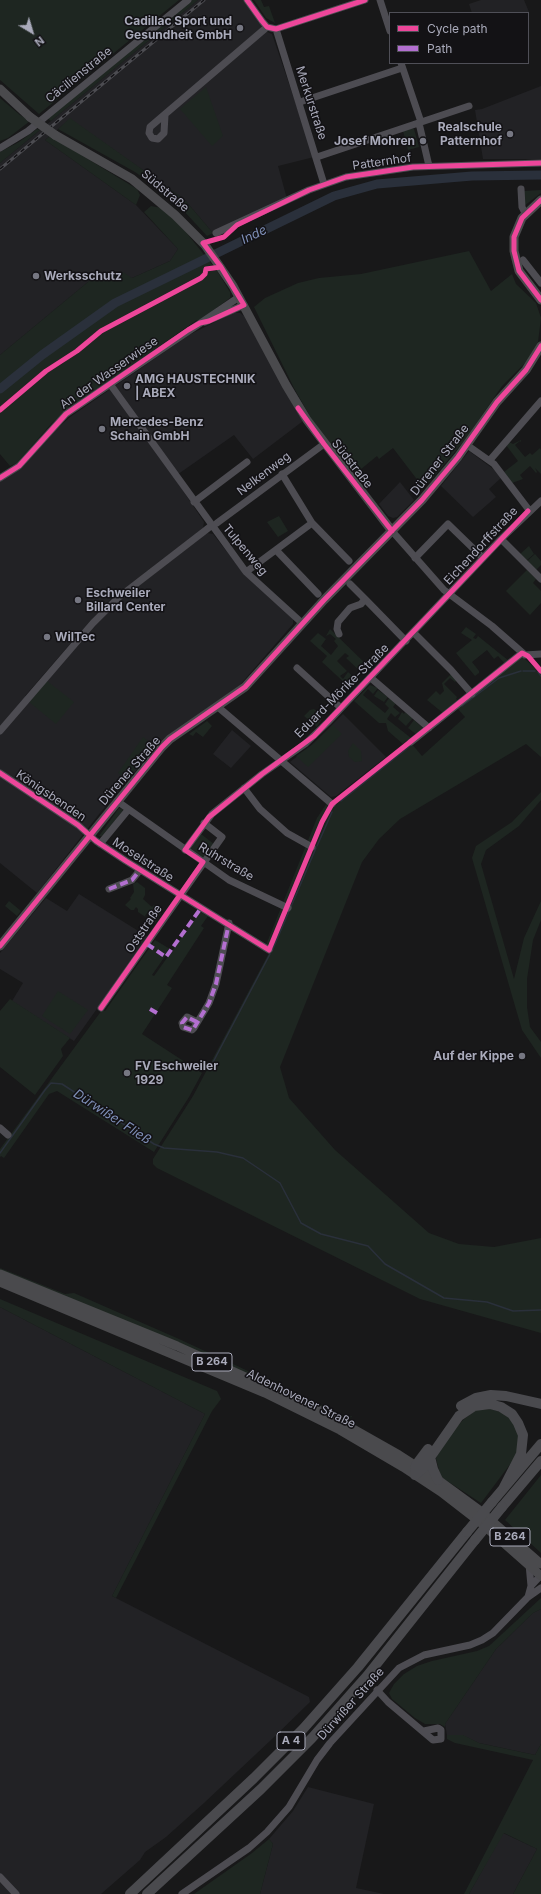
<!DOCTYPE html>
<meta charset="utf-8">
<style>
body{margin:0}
#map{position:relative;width:541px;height:1894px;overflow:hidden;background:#181819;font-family:Inter,sans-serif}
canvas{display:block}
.legend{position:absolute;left:389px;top:12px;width:140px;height:52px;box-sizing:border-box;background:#131215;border:1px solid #4f4f57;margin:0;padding:5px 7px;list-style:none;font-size:12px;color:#a9aaba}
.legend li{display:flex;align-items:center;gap:8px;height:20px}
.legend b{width:20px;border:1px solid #4f4f57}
.north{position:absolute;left:12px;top:12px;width:40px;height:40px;-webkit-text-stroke:3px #131215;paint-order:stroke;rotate:142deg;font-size:11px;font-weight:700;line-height:16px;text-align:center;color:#a9aaba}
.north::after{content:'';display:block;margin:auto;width:14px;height:18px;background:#a9aaba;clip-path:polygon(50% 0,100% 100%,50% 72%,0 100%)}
</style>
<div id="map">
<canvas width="541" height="1894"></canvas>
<ul class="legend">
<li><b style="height:5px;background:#ed469a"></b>Cycle path</li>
<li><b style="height:5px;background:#b36fd0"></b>Path</li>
</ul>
<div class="north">N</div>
</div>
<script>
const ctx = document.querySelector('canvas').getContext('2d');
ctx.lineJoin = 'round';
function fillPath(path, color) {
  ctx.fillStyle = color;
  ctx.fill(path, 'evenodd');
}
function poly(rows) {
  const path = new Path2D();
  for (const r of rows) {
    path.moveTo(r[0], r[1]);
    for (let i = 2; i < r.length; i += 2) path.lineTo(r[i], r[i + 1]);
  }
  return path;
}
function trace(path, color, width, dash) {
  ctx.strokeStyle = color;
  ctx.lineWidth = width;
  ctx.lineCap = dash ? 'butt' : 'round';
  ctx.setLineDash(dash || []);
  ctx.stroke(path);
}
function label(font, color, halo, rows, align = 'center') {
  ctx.font = font + ' Inter,sans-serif';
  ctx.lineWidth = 3;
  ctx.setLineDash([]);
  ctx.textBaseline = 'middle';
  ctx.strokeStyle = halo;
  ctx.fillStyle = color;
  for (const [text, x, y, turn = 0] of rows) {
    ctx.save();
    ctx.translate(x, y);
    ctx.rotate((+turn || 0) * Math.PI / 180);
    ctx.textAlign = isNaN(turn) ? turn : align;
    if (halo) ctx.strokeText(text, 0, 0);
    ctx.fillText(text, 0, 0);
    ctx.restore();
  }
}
fillPath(poly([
 [198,0,243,0,265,31,272,34,314,157,278,166,287,199,213,233,184,199,70,119,45,140,136,205,178,249,170,261,132,278,94,277,0,355,0,163],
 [481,0,524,0,529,12,472,13,469,4],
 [541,86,541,159,483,159,475,110,482,109],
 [233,313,240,313,244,316,303,421,253,459,234,435,174,477,204,522,203,528,112,598,90,621,25,696,30,701,96,625,120,600,207,533,213,534,246,576,293,618,293,624,239,686,162,740,100,813,37,893,0,863,0,481,21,469,58,428,70,417,189,335],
 [469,451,496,471,502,477,489,489,496,497,473,517,441,486],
 [400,482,414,500,397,517,393,518,388,516,379,504],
 [343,714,386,757,336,796,331,797,290,762,313,744],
 [232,730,251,746,231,768,213,754],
 [79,894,148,937,74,1041,12,1001,23,983,0,969,0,953,46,898,67,911],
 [0,1307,205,1414,112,1596,309,1697,310,1702,272,1739,204,1803,166,1837,145,1852,140,1860,101,1894,0,1894],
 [541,1609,541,1744,535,1755,479,1743,462,1735,447,1735,445,1724,496,1649,533,1613],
 [308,1787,374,1804,356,1888,384,1894,260,1894,273,1844,269,1839,293,1811],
 [503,1833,537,1849,513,1894,469,1894]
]), '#222225');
fillPath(poly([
 [0,0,179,0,39,114,0,80],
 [192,0,198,0,51,121,47,118],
 [254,0,261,0,264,7,269,6,275,23,266,18],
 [206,87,223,136,212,146,180,109],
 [0,98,20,115,30,121,8,138,0,141],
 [70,118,184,199,213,233,207,236,182,209,155,186,135,172,58,129],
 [412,128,414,129,419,147,408,150,403,131],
 [37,129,40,130,0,163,0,152,19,142],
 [50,136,137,189,140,195,136,205,45,140],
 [541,190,541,193,524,206,524,191],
 [151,206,162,208,185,231,214,267,205,268,204,274,201,277,100,330,76,350,44,370,0,408,0,355,94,277,123,272,132,278,170,261,178,249,144,212],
 [469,251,491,291,512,274,516,284,536,303,541,318,538,342,528,360,502,386,465,440,426,486,422,486,393,448,379,459,377,456,355,474,327,442,311,418,294,388,254,307,265,298,298,283,319,278,361,274],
 [207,270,217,271,230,292,230,298,200,320,197,320,65,412,52,423,17,463,10,466,0,454,0,412,46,372,62,364,102,332,126,321,145,308,202,278],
 [521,440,521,442,520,441,515,445,525,457,530,453,532,455,540,448,541,450,541,474,535,468,537,472,536,473,530,466,520,475,523,479,512,483,504,472,518,461,506,445,509,442,513,444],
 [279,516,288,531,278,537,267,522],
 [529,546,534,554,527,560,520,554],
 [535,554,541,561,541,565,536,570,527,561],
 [527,570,536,579,533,583,541,591,541,603,530,615,506,591],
 [466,627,476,634,473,638,476,639,478,636,509,661,505,664,498,656,494,659,487,650,472,662,479,671,479,673,475,676,456,653,472,640,461,633],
 [330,629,369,667,363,674,346,658,349,656,345,653,337,661,347,671,340,676,343,679,348,672,357,680,353,684,350,682,347,685,322,662,327,656,310,641,318,633,326,639,321,646,331,655,338,646,334,641,336,639,330,634,326,636],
 [521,657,524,658,541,674,541,757,526,744,400,819,379,839,362,862,280,1067,289,1098,335,1150,429,1233,459,1244,494,1247,541,1238,541,1333,420,1299,157,1168,153,1164,153,1159,193,1096,269,953,331,808,411,743,422,756,465,717,457,708],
 [451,674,457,680,455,682,450,678,444,684,457,697,456,699,459,701,443,713,427,700,436,691,440,695,444,691,442,683],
 [47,681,74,702,56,724,29,702],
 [370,685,378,688,373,694,368,689,363,695,385,713,389,708,385,704,389,698,396,703,393,707,400,713,395,717,391,713,387,719,411,738,403,744,388,731,386,723,379,723,354,701],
 [378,690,388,697,384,702,374,696],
 [314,709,323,717,317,727,304,716,310,710],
 [402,712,404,714,405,712,413,718,406,726,398,719],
 [414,720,423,728,417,735,408,728],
 [207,721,212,726,203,737,196,732,193,736,189,734],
 [333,725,342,734,308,767,296,756,312,745],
 [143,737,154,745,127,780,118,773],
 [353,743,361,751,362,761,355,762,349,757,348,751],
 [541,792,541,800,519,826,486,850,481,864,514,979,524,938,541,901,541,920,533,940,527,979,527,1007,530,1027,541,1042,541,1058,522,1030,472,858,476,846,512,822],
 [327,803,328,808,271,943,268,946,266,945,317,818],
 [119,808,123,809,122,812,102,836,99,836],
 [201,834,214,844,204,858,190,849],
 [137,882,145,888,145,895,143,899,152,907,154,905,162,911,155,923,147,913,145,916,147,918,138,912,138,909,136,907,134,910,131,910,125,905,131,899,130,898,134,892,133,884],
 [9,901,21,911,17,916,5,906],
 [200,912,208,916,201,926,204,928,167,985,172,988,142,1034,202,1073,189,1097,154,1152,57,1091,49,1094,4,1158,1,1156,0,1157,0,1149,102,1010,105,1011,155,940,170,949,152,975,154,976],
 [58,991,88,1010,70,1034,42,1016],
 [10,999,70,1038,61,1049,63,1056,35,1095,0,1067,0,1011],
 [0,1268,65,1294,74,1293,179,1339,345,1416,352,1416,349,1421,178,1344,0,1270],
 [0,1299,217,1391,221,1399,212,1411,116,1598,112,1596,205,1414,0,1307],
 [491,1409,508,1415,520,1435,517,1455,481,1503,441,1477,436,1459,437,1453,450,1434,463,1420,476,1410],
 [541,1475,541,1553,505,1520],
 [541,1598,541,1609,533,1613,496,1649,445,1724,445,1727,440,1724,425,1724,415,1718,392,1699,389,1693,394,1684,404,1674,417,1666,432,1661,477,1651,489,1646],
 [447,1735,463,1735,479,1743,535,1755,541,1744,541,1894,513,1894,537,1849,504,1833,469,1894,464,1894,533,1760,455,1743,447,1739],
 [269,1839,273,1844,260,1894,194,1894,252,1853]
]), '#1e2621');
trace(poly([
 [523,671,535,671],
 [538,672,541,676],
 [462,706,499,678,521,671],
 [341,801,410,746],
 [317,846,332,812],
 [272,951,316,848],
 [211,1066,270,954],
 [0,1153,45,1090,51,1083,62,1084,154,1144,164,1148,217,1152,243,1158,280,1183,301,1223,321,1234,368,1246,385,1264,444,1298,487,1302,513,1311,541,1310]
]), '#2a303b', 1.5);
trace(poly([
 [0,389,42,355,115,303,334,196,377,184,472,176,541,175]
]), '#2a303b', 9);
trace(poly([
 [247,0,262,21,267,27,276,29,365,0],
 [380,0,390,31],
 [276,29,324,184],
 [401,63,421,122],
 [300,102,402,68],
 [165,115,164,133,158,139,152,138,149,133,150,127,267,27],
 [419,123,429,166],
 [0,148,28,131,188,0],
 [317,157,469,106],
 [521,189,522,207,525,213],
 [216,233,309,190,346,177,413,167,541,163],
 [523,260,541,283],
 [205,322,244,305],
 [110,384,246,572,302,623],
 [467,445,494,464,529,510],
 [490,460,541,401],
 [282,474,312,523,349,561],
 [0,478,19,466,66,414,239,297],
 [194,502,247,462],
 [217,523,324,444],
 [392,531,444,590,492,626,525,655,541,654],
 [501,539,541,579],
 [276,550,318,594],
 [415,558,448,524,483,558],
 [246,572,312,523],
 [350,584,365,599],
 [414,633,451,670,472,694],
 [339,634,337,629,338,622,350,608,361,604,365,599,406,641],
 [297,668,341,708],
 [371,678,429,728],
 [218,707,332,804],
 [0,731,93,623,119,597,211,526],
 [411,742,522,653],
 [0,773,78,825,96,841,126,861,269,950],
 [244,788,260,809,287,833,312,847],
 [117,801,229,880,288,908],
 [100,844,128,810],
 [185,850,212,814,262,774,305,744,328,722,501,539,541,501],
 [109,889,132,880,140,870],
 [101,1008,222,837,204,823],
 [197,1022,187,1017,182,1023,183,1027,192,1030,194,1028,209,1003,216,984,229,923],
 [0,1128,8,1135],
 [529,1564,531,1586],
 [528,1597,531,1586,541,1575],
 [377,1690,388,1702,433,1740,441,1739,441,1730,438,1728,424,1731],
 [0,1877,16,1894],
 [182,1894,249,1848,267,1832,289,1807,317,1760,330,1743,399,1668,424,1655,470,1645,482,1640,493,1633,528,1597,541,1588]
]), '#4d4c52', 7);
trace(poly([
 [0,89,30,117],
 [55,135,132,179,175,215,205,245,233,286,286,385,307,420,392,531],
 [541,200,522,218,514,237,514,251,519,271,541,300],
 [0,946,162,747,170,739,245,687,324,600,422,500,458,457,497,402,526,370,541,346],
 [0,1274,177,1346,323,1412,399,1455,438,1480,479,1510,541,1564],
 [0,1282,265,1393,340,1430,403,1467,441,1492,481,1523,541,1576]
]), '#4a4a4d', 9);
trace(poly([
 [461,1406,476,1398,491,1395,506,1396,541,1404],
 [430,1457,433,1469,438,1480],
 [415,1475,422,1469,459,1416,474,1406,490,1404,501,1407,512,1414,518,1423,523,1435,521,1454,503,1489],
 [415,1475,416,1465,428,1449],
 [492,1502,541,1444],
 [502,1507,541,1461],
 [130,1894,254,1778,303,1729,358,1667,467,1532],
 [147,1894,261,1789,312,1738,367,1676,475,1540]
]), '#4a4a4e', 10);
const rail = poly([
 [0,169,204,0]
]);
trace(rail, '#4c4c51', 3);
trace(rail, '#131215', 1.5, [4.5]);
trace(poly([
 [30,117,55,135]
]), '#4a4a4d', 9);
trace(poly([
 [467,1532,492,1502],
 [475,1540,502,1507]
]), '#4a4a4e', 10);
trace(poly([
 [109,889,132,880,140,870],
 [147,944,166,957,201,908],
 [150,1009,157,1013],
 [197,1022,187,1017,182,1023,183,1027,192,1030,194,1028,209,1003,216,984,229,923]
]), '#b36fd0', 4, [8, 4]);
trace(poly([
 [247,0,262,21,267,27,276,29,365,0],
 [541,200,522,218,514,237,514,251,519,271,541,300],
 [298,408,324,444,392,531],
 [0,410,46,371,77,351,101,331,201,278,205,274,206,269,221,267],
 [0,478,19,466,66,414,188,330,200,323,209,321,244,305,221,267,203,243,224,237,237,225,309,190,346,177,413,167,541,163],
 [0,773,78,825,96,841,126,861,269,950,322,822,332,804,522,653,528,656,541,671],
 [0,946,162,747,170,739,245,687,324,600,422,500,458,457,497,402,526,370,541,346],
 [101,1008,203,862,185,850,209,817,262,774,314,736,528,511]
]), '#ed469a', 5);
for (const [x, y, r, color] of [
 [240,28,4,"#767782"],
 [510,134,4,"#767782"],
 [423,141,4,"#767782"],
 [36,276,4,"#767782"],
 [127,386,4,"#767782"],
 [102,429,4,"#767782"],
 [78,600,4,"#767782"],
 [47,637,4,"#767782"],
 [522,1056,4,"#767782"],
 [127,1073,4,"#767782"]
]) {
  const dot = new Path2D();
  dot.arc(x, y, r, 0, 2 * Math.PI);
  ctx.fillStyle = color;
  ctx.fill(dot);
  trace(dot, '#131215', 1.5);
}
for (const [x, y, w] of [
 [212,1362,40],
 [510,1537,40],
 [291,1741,28]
]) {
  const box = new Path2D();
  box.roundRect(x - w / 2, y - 9, w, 18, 3);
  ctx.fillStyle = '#131215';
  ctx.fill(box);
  trace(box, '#a9aaba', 1);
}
label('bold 11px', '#a9aaba', null, [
 ["B 264",212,1362],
 ["B 264",510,1537],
 ["A 4",291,1741]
]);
label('bold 12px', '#a9aaba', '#131215', [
 ["Cadillac Sport und",232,21,"right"],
 ["Gesundheit GmbH",232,35,"right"],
 ["Realschule",502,127,"right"],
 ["Patternhof",502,141,"right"],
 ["Josef Mohren",415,141,"right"],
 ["Werksschutz",44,276],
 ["AMG HAUSTECHNIK",135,379],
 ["| ABEX",135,393],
 ["Mercedes-Benz",110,422],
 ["Schain GmbH",110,436],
 ["Eschweiler",86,593],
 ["Billard Center",86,607],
 ["WilTec",55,637],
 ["Auf der Kippe",514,1056,"right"],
 ["FV Eschweiler",135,1066],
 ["1929",135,1080]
], 'left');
label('12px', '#a9aaba', '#131215', [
 ["Cäcilienstraße",79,75,-39],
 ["Merkurstraße",311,103,72],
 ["Patternhof",382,162,-8],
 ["Südstraße",165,191,40],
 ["An der Wasserwiese",109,373,-35],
 ["Dürener Straße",440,460,-52],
 ["Südstraße",352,464,52],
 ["Nelkenweg",264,474,-37],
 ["Eichendorffstraße",481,546,-47],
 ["Tulpenweg",245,550,50],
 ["Eduard-Mörike-Straße",342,691,-45],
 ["Dürener Straße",130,771,-49],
 ["Königsbenden",51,796,34],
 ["Moselstraße",143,860,33],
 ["Ruhrstraße",226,862,31],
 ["Oststraße",144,929,-56],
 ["Aldenhovener Straße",301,1399,26],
 ["Dürwißer Straße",351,1704,-48]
]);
label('italic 13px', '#7e8fb7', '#131215', [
 ["Inde",254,235,-26],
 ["Dürwißer Fließ",112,1117,33]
]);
</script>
